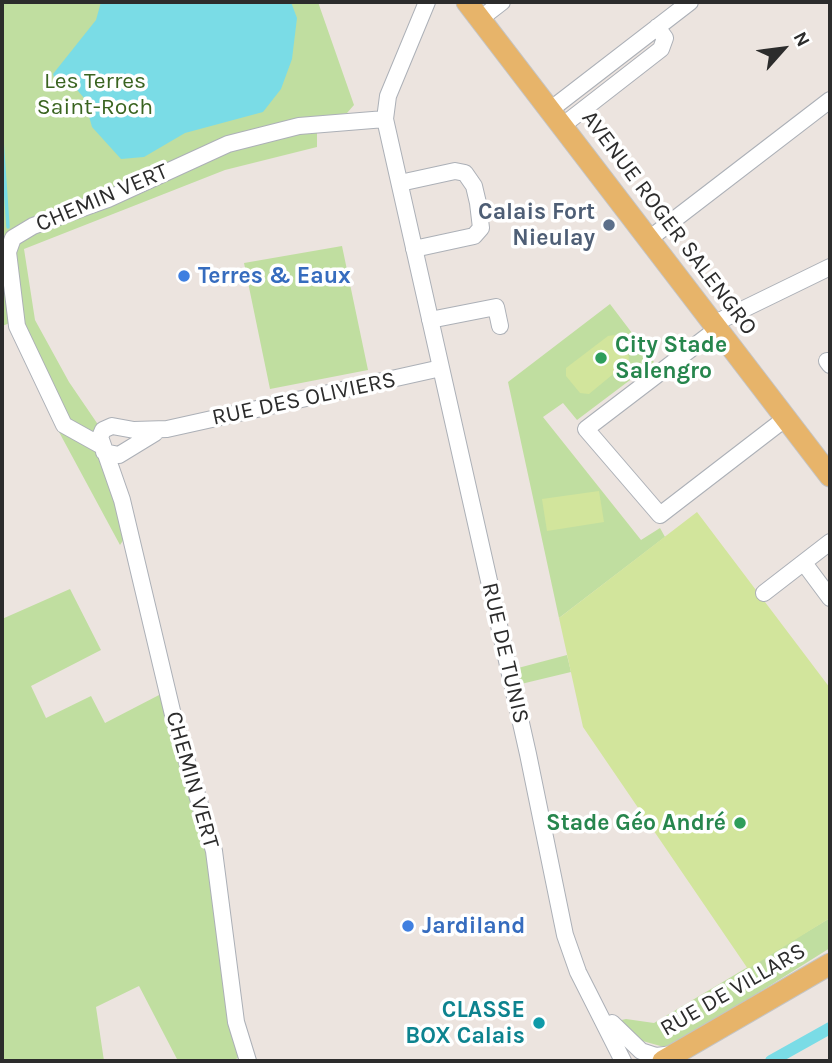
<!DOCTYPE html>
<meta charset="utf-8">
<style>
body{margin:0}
#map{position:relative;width:832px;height:1063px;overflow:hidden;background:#ece4df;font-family:Karla,sans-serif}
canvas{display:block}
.frame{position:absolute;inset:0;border:4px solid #2c2c2c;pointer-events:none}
.north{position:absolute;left:748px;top:14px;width:70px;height:70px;-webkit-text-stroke:5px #fff;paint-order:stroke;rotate:62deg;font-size:19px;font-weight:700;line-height:28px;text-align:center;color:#2c2c2c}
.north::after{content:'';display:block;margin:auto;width:24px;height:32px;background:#2c2c2c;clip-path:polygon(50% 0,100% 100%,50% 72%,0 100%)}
</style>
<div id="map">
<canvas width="832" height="1063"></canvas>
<div class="frame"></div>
<div class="north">N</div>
</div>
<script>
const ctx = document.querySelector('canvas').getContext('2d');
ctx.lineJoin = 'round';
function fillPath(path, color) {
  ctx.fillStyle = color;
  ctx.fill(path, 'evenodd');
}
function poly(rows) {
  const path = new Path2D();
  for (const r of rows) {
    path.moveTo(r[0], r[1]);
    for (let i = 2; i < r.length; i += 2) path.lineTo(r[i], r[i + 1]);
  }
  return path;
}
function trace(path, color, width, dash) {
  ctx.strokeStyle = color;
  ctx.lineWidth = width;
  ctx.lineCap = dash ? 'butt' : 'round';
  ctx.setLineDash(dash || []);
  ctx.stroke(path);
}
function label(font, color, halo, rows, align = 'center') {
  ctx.font = font + ' Karla,sans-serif';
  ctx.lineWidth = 7;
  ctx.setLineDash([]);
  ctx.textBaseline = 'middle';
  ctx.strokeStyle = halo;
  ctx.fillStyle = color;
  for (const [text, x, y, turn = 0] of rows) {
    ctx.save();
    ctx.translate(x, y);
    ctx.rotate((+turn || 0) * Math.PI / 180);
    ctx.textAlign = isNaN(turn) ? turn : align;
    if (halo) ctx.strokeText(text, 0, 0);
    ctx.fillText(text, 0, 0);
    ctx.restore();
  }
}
fillPath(poly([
 [2,2,318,2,354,105,347,113,317,119,317,147,225,170,24,249,35,320,69,382,99,426,124,539,120,545,52,419,10,323,2,326],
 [342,246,368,370,270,389,244,263],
 [610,304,654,362,577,420,563,403,543,417,641,540,660,528,665,537,559,618,508,382],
 [70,589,101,650,31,686,46,718,91,696,105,723,161,694,206,846,228,1019,238,1058,231,1061,178,1061,139,986,96,1007,104,1061,2,1061,2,619],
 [567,655,571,672,521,684,518,668],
 [830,918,830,948,678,1043,664,1047,639,1040,617,1021,626,1019,654,1023]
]), '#c0dea0');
fillPath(poly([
 [615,335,628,351,629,361,589,394,580,393,566,376,566,368,608,336],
 [599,491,604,522,547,531,542,499],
 [697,512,830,688,830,918,748,969,583,727,559,618]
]), '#d2e59c');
fillPath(poly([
 [101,2,291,2,297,18,292,59,281,89,263,112,185,133,144,157,121,159,92,127,84,98,73,85,57,85,53,74,96,20]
]), '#7adce6');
trace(poly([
 [2,140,8,227]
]), '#7adce6', 3.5);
trace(poly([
 [771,1061,830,1028]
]), '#7adce6', 12);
const minor = poly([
 [427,2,388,96,385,119,528,754,565,935,578,972,623,1061],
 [480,19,502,2],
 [550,110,690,2],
 [562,126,661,49,665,38,657,27],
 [400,183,455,171,465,173,474,186,478,203,481,228,474,236,414,249],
 [649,239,830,100],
 [430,320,496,307,500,326],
 [713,324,830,267],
 [717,329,586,429,660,515,786,418],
 [827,361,830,365],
 [100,445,64,425,17,326,8,252,13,238,33,226,108,199,228,144,299,126,385,119],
 [104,452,119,455,155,433],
 [804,563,830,598],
 [764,593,830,542],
 [612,1023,641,1051,656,1056,674,1054],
 [248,1061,236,1022,214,851,173,715,122,500,100,437,103,430,112,426,134,430,167,429,441,368]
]);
const major = poly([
 [467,2,830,476],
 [663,1061,830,964]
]);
trace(minor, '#acb0b7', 18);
trace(major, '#c4c4c4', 23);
trace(minor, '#fff', 16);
trace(major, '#e7b46a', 21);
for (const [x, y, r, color] of [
 [609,225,7,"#5c6f8a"],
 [184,276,7,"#3f7fe0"],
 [601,358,7,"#2e9e5b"],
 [740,823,7,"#2e9e5b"],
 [408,926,7,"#3f7fe0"],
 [539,1023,7,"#0f9aa8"]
]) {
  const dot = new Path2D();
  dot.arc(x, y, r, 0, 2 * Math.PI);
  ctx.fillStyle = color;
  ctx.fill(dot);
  trace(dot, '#fff', 2.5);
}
label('23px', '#3a6420', '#fff', [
 ["Les Terres",95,81],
 ["Saint-Roch",95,107]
]);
label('23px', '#2c2c2c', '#fff', [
 ["CHEMIN VERT",102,198,-23],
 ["AVENUE ROGER SALENGRO",669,223,53],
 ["RUE DES OLIVIERS",304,399,-12],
 ["RUE DE TUNIS",505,653,77],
 ["CHEMIN VERT",192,780,74],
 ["RUE DE VILLARS",733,990,-30]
]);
label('bold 23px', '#4e5e75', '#fff', [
 ["Calais Fort",595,212],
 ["Nieulay",595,238]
], 'right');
label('bold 23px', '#366cbe', '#fff', [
 ["Terres & Eaux",198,276],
 ["Jardiland",422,926]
], 'left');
label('bold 23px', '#27864d', '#fff', [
 ["City Stade",615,345],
 ["Salengro",615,371],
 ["Stade Géo André",726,823,"right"]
], 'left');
label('bold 23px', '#0d838f', '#fff', [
 ["CLASSE",525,1010],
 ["BOX Calais",525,1036]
], 'right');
</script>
